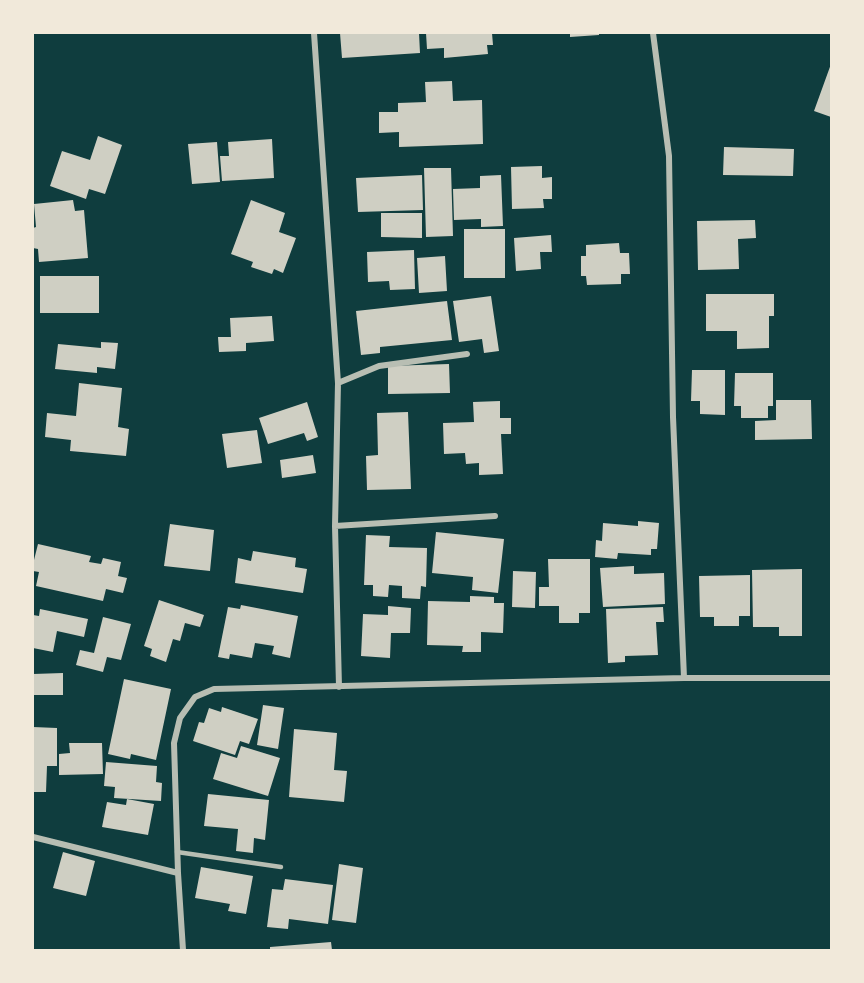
<!DOCTYPE html>
<style>
body{margin:0}
#map{position:relative;width:864px;height:983px;overflow:hidden;background:#0f3d3e;font-family:Merriweather,serif}
canvas{display:block}
.frame{position:absolute;inset:0;border:34px solid #f1e9da;pointer-events:none}
</style>
<div id="map">
<canvas width="864" height="983"></canvas>
<div class="frame"></div>
</div>
<script>
const ctx = document.querySelector('canvas').getContext('2d');
ctx.lineJoin = 'round';
function fillPath(path, color) {
  ctx.fillStyle = color;
  ctx.fill(path, 'evenodd');
}
function poly(rows) {
  const path = new Path2D();
  for (const r of rows) {
    path.moveTo(r[0], r[1]);
    for (let i = 2; i < r.length; i += 2) path.lineTo(r[i], r[i + 1]);
  }
  return path;
}
function trace(path, color, width, dash) {
  ctx.strokeStyle = color;
  ctx.lineWidth = width;
  ctx.lineCap = dash ? 'butt' : 'round';
  ctx.setLineDash(dash || []);
  ctx.stroke(path);
}
fillPath(poly([
 [340,33,419,33,420,53,342,58],
 [426,33,492,33,493,45,487,45,488,54,444,58,444,48,427,49],
 [570,33,599,33,599,35,570,37],
 [831,64,831,117,814,111],
 [452,81,453,101,482,100,483,144,399,147,399,132,379,133,379,112,398,112,398,103,426,102,425,82],
 [98,136,122,145,105,194,89,189,86,199,50,186,62,151,90,160],
 [272,139,274,178,222,181,220,156,229,156,228,142],
 [217,142,220,182,192,184,188,144],
 [724,147,794,149,793,176,723,175],
 [542,166,542,178,552,177,552,199,543,199,544,208,512,209,511,167],
 [424,168,451,168,453,236,426,237],
 [422,175,423,210,358,212,356,178],
 [501,175,503,226,481,227,481,219,454,220,453,189,480,188,480,176],
 [73,200,75,211,84,210,88,258,39,262,38,249,33,248,33,228,36,227,34,204],
 [251,200,285,213,279,232,296,238,283,273,274,269,272,274,251,267,253,262,231,254],
 [381,213,422,213,422,238,381,237],
 [755,220,756,238,738,239,739,269,698,270,697,221],
 [464,229,505,229,505,278,464,278],
 [551,235,552,252,540,252,541,269,516,271,514,238],
 [619,243,620,253,629,253,630,274,621,274,621,284,587,285,586,276,581,276,581,256,586,256,586,245],
 [414,250,415,289,390,290,389,281,368,282,367,252],
 [445,256,447,291,419,293,417,258],
 [40,276,99,276,99,313,40,313],
 [706,294,774,294,774,316,769,316,769,348,737,349,737,331,706,331],
 [491,296,499,351,484,353,482,339,459,342,453,301],
 [447,301,452,340,380,347,380,353,361,355,356,311],
 [272,316,274,341,246,343,246,351,219,352,218,337,231,337,230,318],
 [101,342,118,343,115,369,97,367,97,373,55,369,58,344,101,348],
 [449,364,450,393,388,394,388,366],
 [692,370,725,370,725,415,700,414,700,401,691,401],
 [735,373,773,373,773,406,768,406,768,418,741,418,741,406,734,406],
 [79,383,122,388,118,427,129,429,126,456,70,451,71,440,45,437,47,413,76,416],
 [776,400,811,400,812,439,755,440,755,421,776,420],
 [500,401,500,418,511,418,511,434,501,434,503,474,479,475,479,463,466,464,465,453,444,454,443,423,474,422,473,402],
 [307,402,318,437,307,441,304,433,268,444,259,418],
 [408,412,411,489,367,490,366,456,378,455,377,413],
 [257,430,262,463,227,468,222,434],
 [313,455,316,473,282,478,280,460],
 [638,521,659,523,657,549,651,549,651,555,618,553,617,559,595,557,596,540,602,541,603,523,638,526],
 [170,524,214,530,210,571,164,566],
 [436,532,504,539,498,593,472,590,473,577,432,573],
 [366,535,390,536,389,547,427,548,426,587,421,586,420,599,402,598,402,586,389,585,388,597,373,596,373,585,364,585],
 [38,544,91,556,89,562,101,564,103,558,121,562,118,576,127,578,123,593,106,589,103,601,36,586,39,572,33,571,33,564],
 [253,551,296,558,295,567,307,569,303,593,235,583,238,558,251,561],
 [548,559,590,559,590,613,579,613,579,623,559,623,559,606,539,606,539,587,549,587],
 [634,566,634,574,664,573,665,604,603,607,600,568],
 [802,569,802,636,779,636,779,627,753,627,752,570],
 [513,571,536,572,535,608,512,607],
 [750,575,750,616,739,616,739,626,714,626,714,617,700,617,699,576],
 [470,596,494,597,494,603,504,603,503,633,481,632,481,652,462,652,463,646,427,645,428,601,470,602],
 [159,600,204,615,200,627,185,623,180,641,173,639,166,662,150,656,152,649,144,646],
 [241,605,298,616,290,658,272,654,274,646,255,643,252,658,230,654,229,659,218,657,228,607,240,609],
 [388,606,411,608,410,633,391,633,390,658,361,656,363,614,388,615],
 [663,607,664,622,656,622,658,655,625,656,625,662,608,663,606,609],
 [40,609,88,619,84,637,57,631,53,652,33,648,33,615,39,616],
 [103,617,131,624,121,660,107,657,103,672,76,665,80,650,94,653],
 [63,673,63,695,33,695,33,674],
 [124,679,171,689,156,760,131,754,130,759,108,754],
 [263,705,284,708,278,749,257,745],
 [222,707,258,719,249,744,240,741,235,755,193,741,199,722,204,723,209,708,221,712],
 [33,727,57,728,57,766,47,766,46,792,33,792],
 [294,729,337,733,334,770,347,771,344,802,289,797],
 [69,743,102,743,103,774,59,775,59,754,70,753],
 [241,746,280,758,268,796,213,779,221,753,237,758],
 [106,762,157,766,156,782,162,783,161,801,114,798,115,787,104,786],
 [208,794,269,800,265,840,254,838,253,853,236,851,238,829,204,826],
 [127,799,154,804,148,835,102,827,107,802,126,805],
 [63,852,95,861,86,896,53,888],
 [339,864,363,868,356,923,332,920],
 [201,867,253,876,246,914,228,911,230,904,195,898],
 [285,879,333,885,328,924,289,919,288,929,267,927,272,889,283,890],
 [331,942,332,950,270,950,270,947]
]), '#cfcfc3');
trace(poly([
 [177,852,281,867]
]), '#b8beb3', 4.5);
trace(poly([
 [314,33,338,383,335,526,339,687],
 [653,33,669,156,673,417,684,678],
 [338,383,379,366,467,354],
 [335,526,495,516],
 [33,837,178,873],
 [183,950,178,873,174,743,180,718,195,697,214,689,684,678,831,678]
]), '#b8beb3', 6);
</script>
